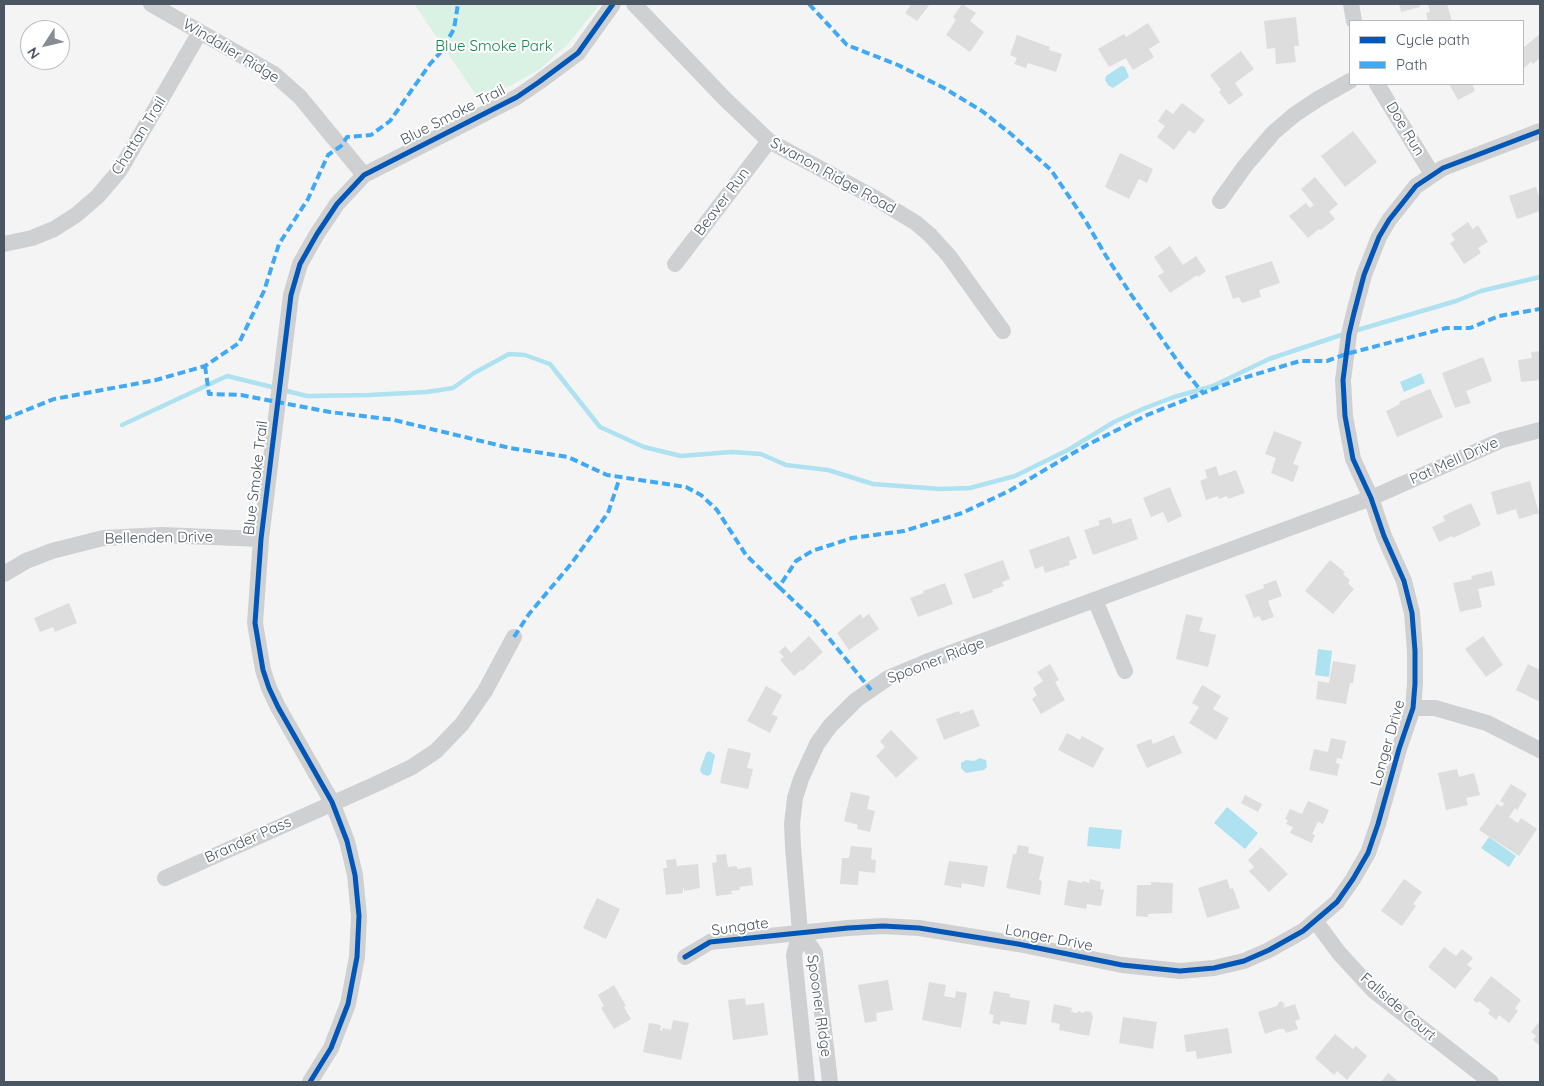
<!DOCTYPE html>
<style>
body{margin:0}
#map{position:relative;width:1544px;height:1086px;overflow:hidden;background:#f4f4f4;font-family:Quicksand,sans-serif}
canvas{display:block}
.frame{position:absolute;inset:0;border:5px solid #4a5661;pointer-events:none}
.legend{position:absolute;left:1349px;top:20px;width:175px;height:65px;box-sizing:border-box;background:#fff;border:1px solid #b7bbc0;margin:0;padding:6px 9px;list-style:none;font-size:15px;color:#4a5661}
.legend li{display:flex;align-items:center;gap:10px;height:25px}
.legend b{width:25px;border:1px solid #b7bbc0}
.north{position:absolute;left:20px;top:20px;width:50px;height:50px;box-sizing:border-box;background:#fff;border:1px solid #b7bbc0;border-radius:50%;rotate:235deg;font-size:14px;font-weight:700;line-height:20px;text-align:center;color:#4a5661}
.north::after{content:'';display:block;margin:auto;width:18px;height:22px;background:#868d94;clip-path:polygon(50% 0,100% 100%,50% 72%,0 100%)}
</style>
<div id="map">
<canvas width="1544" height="1086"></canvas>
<div class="frame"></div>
<ul class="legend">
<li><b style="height:6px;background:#0057b8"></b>Cycle path</li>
<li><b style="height:6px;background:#3fa9f5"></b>Path</li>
</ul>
<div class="north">N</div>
</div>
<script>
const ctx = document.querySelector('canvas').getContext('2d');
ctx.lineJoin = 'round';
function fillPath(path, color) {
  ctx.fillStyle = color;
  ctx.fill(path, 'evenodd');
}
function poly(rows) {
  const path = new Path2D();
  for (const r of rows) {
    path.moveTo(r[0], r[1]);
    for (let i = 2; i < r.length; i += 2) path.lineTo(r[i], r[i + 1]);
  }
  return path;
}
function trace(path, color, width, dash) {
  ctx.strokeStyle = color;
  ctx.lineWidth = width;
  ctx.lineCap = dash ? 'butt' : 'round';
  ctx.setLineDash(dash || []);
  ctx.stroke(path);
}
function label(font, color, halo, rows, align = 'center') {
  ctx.font = font + ' Quicksand,sans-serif';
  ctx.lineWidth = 4;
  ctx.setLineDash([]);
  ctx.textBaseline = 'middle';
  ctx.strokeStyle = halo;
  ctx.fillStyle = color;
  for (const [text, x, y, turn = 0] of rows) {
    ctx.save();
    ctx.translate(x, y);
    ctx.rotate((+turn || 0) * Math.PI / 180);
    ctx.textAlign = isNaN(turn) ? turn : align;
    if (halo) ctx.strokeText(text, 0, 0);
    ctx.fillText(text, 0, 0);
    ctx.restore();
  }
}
fillPath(poly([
 [414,4,600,4,569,43,540,69,481,102]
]), '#d9f2e3');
fillPath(poly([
 [1121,66,1125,67,1129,77,1113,88,1108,85,1105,80,1106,76],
 [1421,373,1425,383,1404,392,1400,382],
 [1318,649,1332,651,1329,677,1315,675],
 [709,751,715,755,711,774,708,776,702,774,700,770,706,753],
 [980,758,986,760,987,767,984,770,966,773,961,768,961,763,966,760,974,761],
 [1227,807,1258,833,1245,849,1214,823],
 [1089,827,1122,830,1120,849,1087,846],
 [1489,837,1516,856,1509,867,1481,848]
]), '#aee2f0');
trace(poly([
 [1354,331,1456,301,1481,291,1540,277],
 [283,390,307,396,369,395,427,392,453,388,474,373,509,354,525,355,550,364,600,427,644,447,681,456,732,452,761,454,786,465,828,470,873,484,940,489,970,488,1015,476,1068,450,1114,422,1145,408,1174,397,1213,386,1269,359,1344,334],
 [122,425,227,376,276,388]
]), '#aee2f0', 4.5);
fillPath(poly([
 [908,4,930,4,917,21,905,13,910,6],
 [962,4,976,13,970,21,984,32,970,52,946,35,956,20,953,17],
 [1399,4,1419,4,1420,7,1401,12],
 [1428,4,1447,4,1452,21,1428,21,1426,13,1430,12],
 [1296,17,1299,46,1294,46,1296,62,1276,64,1275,48,1267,49,1264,21],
 [1148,23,1160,42,1149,49,1154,57,1133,70,1126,58,1109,67,1098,49,1124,34,1126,37],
 [1540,34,1540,60,1539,59,1533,64,1531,62,1523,69,1523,48],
 [1017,35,1050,47,1049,50,1062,54,1056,72,1028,63,1026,68,1014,64,1017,58,1010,55],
 [1241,51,1254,69,1235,83,1243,95,1229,105,1219,92,1221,90,1210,75],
 [1449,84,1472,84,1475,91,1458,100],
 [1182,103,1205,120,1194,134,1189,130,1174,150,1157,137,1165,126,1158,121,1166,109,1173,114],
 [1353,131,1377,162,1345,187,1321,156],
 [1120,153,1153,169,1147,183,1139,179,1129,199,1105,187],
 [1315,177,1338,204,1329,212,1335,219,1321,230,1319,229,1308,238,1289,216,1306,203,1310,208,1314,205,1301,189],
 [1536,187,1540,200,1540,211,1517,219,1509,196],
 [1468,222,1473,229,1478,225,1488,242,1478,248,1481,253,1464,264,1450,243,1455,240,1451,234],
 [1170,246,1183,265,1196,256,1206,271,1198,277,1197,275,1170,293,1158,276,1164,272,1154,257],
 [1272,261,1280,283,1259,290,1261,297,1242,303,1239,297,1233,299,1225,276],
 [1540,351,1540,380,1521,382,1518,360,1532,358,1531,352],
 [1483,357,1492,381,1466,391,1471,403,1455,408,1442,373],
 [1430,389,1443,417,1397,437,1386,411,1400,404,1399,402],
 [1274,431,1302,442,1293,464,1299,466,1293,482,1271,473,1276,458,1265,454],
 [1216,466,1219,476,1236,470,1245,493,1228,499,1227,496,1219,499,1218,496,1206,500,1200,481,1207,478,1205,470],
 [1530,481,1539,513,1519,519,1516,509,1497,515,1491,492],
 [1170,487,1182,516,1168,523,1163,512,1151,517,1143,498],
 [1471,503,1481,525,1453,538,1452,536,1439,542,1432,527,1445,521,1443,516],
 [1110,517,1113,524,1131,518,1138,539,1093,555,1084,530,1100,525,1098,521],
 [1069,536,1077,558,1069,561,1070,565,1045,573,1043,566,1035,569,1029,550],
 [1003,560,1010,579,1002,582,1004,586,992,590,993,592,973,599,964,574],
 [1330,560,1345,572,1343,574,1350,580,1348,583,1354,589,1333,614,1305,591],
 [1492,571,1495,585,1478,589,1482,607,1460,612,1453,583,1472,579,1471,576],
 [1276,580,1282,596,1268,601,1274,617,1262,621,1259,616,1254,618,1245,595,1264,588,1263,585],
 [945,583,953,604,918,617,910,598,924,593,923,591],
 [69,603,77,623,55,632,53,627,40,632,34,618],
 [860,614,863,618,869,614,879,629,849,650,837,633],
 [1186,614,1203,618,1199,631,1216,635,1208,667,1176,659],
 [809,636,823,652,802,671,801,670,794,676,780,660,784,657,779,652,785,646,791,653],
 [1483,636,1503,665,1486,677,1465,649],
 [1333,661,1356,665,1353,683,1350,683,1346,704,1316,699,1318,681,1329,683],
 [1050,664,1059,680,1055,682,1065,700,1041,714,1032,699,1037,695,1033,688,1043,681,1037,672],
 [1528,664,1540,670,1540,702,1516,690],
 [1202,685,1221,696,1213,709,1229,718,1216,740,1189,723,1199,707,1192,703],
 [766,686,782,695,772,714,778,717,770,733,747,721],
 [973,709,980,726,944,740,936,719,959,711,960,714],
 [891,730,918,758,896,778,876,756,885,747,880,741],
 [1067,733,1080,740,1082,736,1104,748,1093,768,1058,750],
 [1174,735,1182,753,1147,768,1136,745,1151,739,1153,744],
 [1331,738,1346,741,1342,759,1337,758,1336,763,1340,764,1337,776,1309,770,1314,749,1328,752],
 [728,748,751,753,747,768,753,769,748,789,720,783],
 [1457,769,1459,777,1474,773,1480,795,1466,798,1468,805,1446,810,1438,773],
 [1511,784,1527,794,1517,810,1515,808,1509,817,1518,823,1521,818,1537,829,1519,856,1479,830,1497,804,1502,807,1504,803,1500,801],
 [851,792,870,796,867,809,875,811,870,832,857,829,858,825,844,821],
 [1245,795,1262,804,1258,812,1241,803],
 [1308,801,1329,810,1323,824,1318,822,1312,834,1315,835,1312,843,1290,833,1293,827,1286,824,1288,820,1285,819,1290,809,1302,814],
 [1018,845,1029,847,1028,853,1044,857,1039,880,1042,881,1040,895,1006,888,1013,854,1016,854],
 [851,846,872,848,871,859,876,860,875,873,859,871,858,885,840,884,842,858,849,858],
 [1261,847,1288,874,1269,892,1249,871,1254,867,1248,860],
 [726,854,728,867,737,866,737,869,751,867,753,885,739,887,740,890,731,891,732,894,716,896,712,863,717,862,716,855],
 [676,859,677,866,698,864,700,888,684,891,684,888,683,888,683,893,666,895,663,868,667,868,666,860],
 [949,861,988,866,984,887,962,883,961,888,944,885],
 [1090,879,1101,882,1100,889,1104,890,1101,906,1087,904,1086,909,1064,905,1068,880,1082,883,1083,881,1089,883],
 [1227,879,1230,889,1233,888,1240,908,1207,918,1198,888],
 [1404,879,1422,892,1413,904,1416,906,1402,926,1381,911],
 [1151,882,1173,883,1172,913,1148,914,1148,917,1136,916,1137,885,1151,885],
 [597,898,620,909,606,939,583,928],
 [1444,947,1456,956,1462,949,1473,958,1467,965,1472,968,1455,989,1428,967],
 [1491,976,1521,1000,1515,1008,1518,1011,1509,1023,1499,1015,1496,1020,1488,1013,1490,1010,1479,1001,1477,1003,1473,1000],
 [888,980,893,1010,876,1013,877,1021,865,1023,858,985],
 [929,982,946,985,944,996,955,998,956,991,967,993,961,1028,922,1020],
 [614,985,626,1006,624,1007,631,1019,614,1029,601,1008,604,1006,598,995],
 [994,991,1010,994,1009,997,1030,1001,1026,1025,1001,1021,1000,1025,992,1023,994,1015,989,1014],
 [745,998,746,1005,764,1003,768,1035,733,1040,728,1000],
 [1280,1001,1285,1004,1283,1008,1295,1004,1300,1019,1295,1021,1298,1029,1286,1033,1284,1029,1279,1029,1265,1034,1258,1012,1277,1006],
 [1054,1004,1072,1008,1071,1012,1077,1013,1079,1011,1083,1013,1086,1011,1091,1012,1093,1017,1089,1036,1059,1030,1060,1024,1051,1022],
 [1123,1017,1157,1022,1153,1049,1119,1043],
 [673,1020,689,1023,681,1060,643,1052,649,1023,661,1025,660,1030,662,1031,663,1028,671,1030],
 [1540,1021,1540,1046,1533,1040,1536,1036,1531,1032],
 [1228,1028,1232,1053,1197,1059,1196,1051,1186,1052,1184,1035],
 [1335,1034,1353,1049,1356,1046,1367,1056,1347,1080,1337,1071,1334,1075,1315,1058],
 [1388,1073,1397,1080,1395,1082,1381,1082]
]), '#ddddde');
trace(poly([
 [151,4,274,74,300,97,364,175],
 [634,4,725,99,769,141,875,198,916,223,930,235,949,256,1003,331],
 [1351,4,1354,21],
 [1377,84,1432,174],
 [1220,201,1245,166,1273,133,1294,115,1318,99,1350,81],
 [4,244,32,238,54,229,76,215,98,196,120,170,200,32],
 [675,264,769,141],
 [4,574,26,561,52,551,103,538,162,535,261,539],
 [1095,600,1125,671],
 [1413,708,1435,708,1487,723,1540,750],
 [165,878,374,785,412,767,436,751,462,724,485,691,514,637],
 [1316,922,1339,953,1374,991,1491,1082],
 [800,932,815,953,830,1082],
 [685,957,710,942,848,928,883,926,919,928,1018,944,1122,965,1180,971,1214,968,1244,961,1269,950,1303,931,1337,902,1353,879,1368,853,1378,824,1399,749,1413,708,1415,684,1415,651,1412,613,1404,581,1384,536,1371,498,1353,459,1345,416,1343,380,1349,334,1354,313,1364,275,1379,237,1389,220,1416,186,1443,168,1540,131],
 [310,1082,331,1048,348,1004,357,957,359,916,355,875,347,841,332,802,278,707,269,688,263,670,255,623,261,539,291,295,300,264,317,234,337,204,364,175,517,97,539,82,578,53,613,4],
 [807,1082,794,955,800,932,793,847,792,824,795,798,801,779,817,744,830,726,856,700,888,678,926,662,1371,498,1502,440,1540,430]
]), '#ced0d2', 16);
trace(poly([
 [809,4,847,45,898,65,944,88,982,111,1011,134,1051,170,1085,220,1106,256,1130,293,1183,369,1203,393,1240,379,1300,361,1327,361,1346,354,1446,328,1470,328,1499,316,1540,309],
 [205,366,209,394,241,395,330,412,394,420,510,448,568,457,607,475,686,487,701,495,717,510,746,555,779,587,796,561,812,551,852,538,904,531,962,513,1009,491,1087,445,1147,415,1203,393],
 [4,419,54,399,156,380,205,366,239,343,264,291,279,244,308,199,328,155,341,146,347,137,371,135,390,121,430,64,440,53,454,29,458,4],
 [779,587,815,621,871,690],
 [514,637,529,614,571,564,608,513,620,477]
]), '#3fa9f5', 4, [8, 4]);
trace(poly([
 [685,957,710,942,848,928,883,926,919,928,1018,944,1122,965,1180,971,1214,968,1244,961,1269,950,1303,931,1337,902,1353,879,1368,853,1378,824,1399,749,1413,708,1415,684,1415,651,1412,613,1404,581,1384,536,1371,498,1353,459,1345,416,1343,380,1349,334,1354,313,1364,275,1379,237,1389,220,1416,186,1443,168,1540,131],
 [310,1082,331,1048,348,1004,357,957,359,916,355,875,347,841,332,802,278,707,269,688,263,670,255,623,261,539,291,295,300,264,317,234,337,204,364,175,517,97,539,82,578,53,613,4]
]), '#0057b8', 5);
label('15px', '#17864f', '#fff', [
 ["Blue Smoke Park",494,46]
]);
label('15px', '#4a5661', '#fff', [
 ["Windalier Ridge",231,51,31],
 ["Blue Smoke Trail",453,115,-27],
 ["Doe Run",1405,129,59],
 ["Chattan Trail",139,136,-58],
 ["Swanon Ridge Road",833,176,29],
 ["Beaver Run",722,202,-53],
 ["Pat Mell Drive",1454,461,-24],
 ["Blue Smoke Trail",256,478,-83],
 ["Bellenden Drive",159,538,-1],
 ["Spooner Ridge",936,661,-21],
 ["Longer Drive",1388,743,-74],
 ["Brander Pass",248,840,-24],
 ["Sungate",740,927,-8],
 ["Longer Drive",1049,938,11],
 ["Spooner RIdge",819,1006,82],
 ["Fallside Court",1398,1007,41]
]);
</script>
